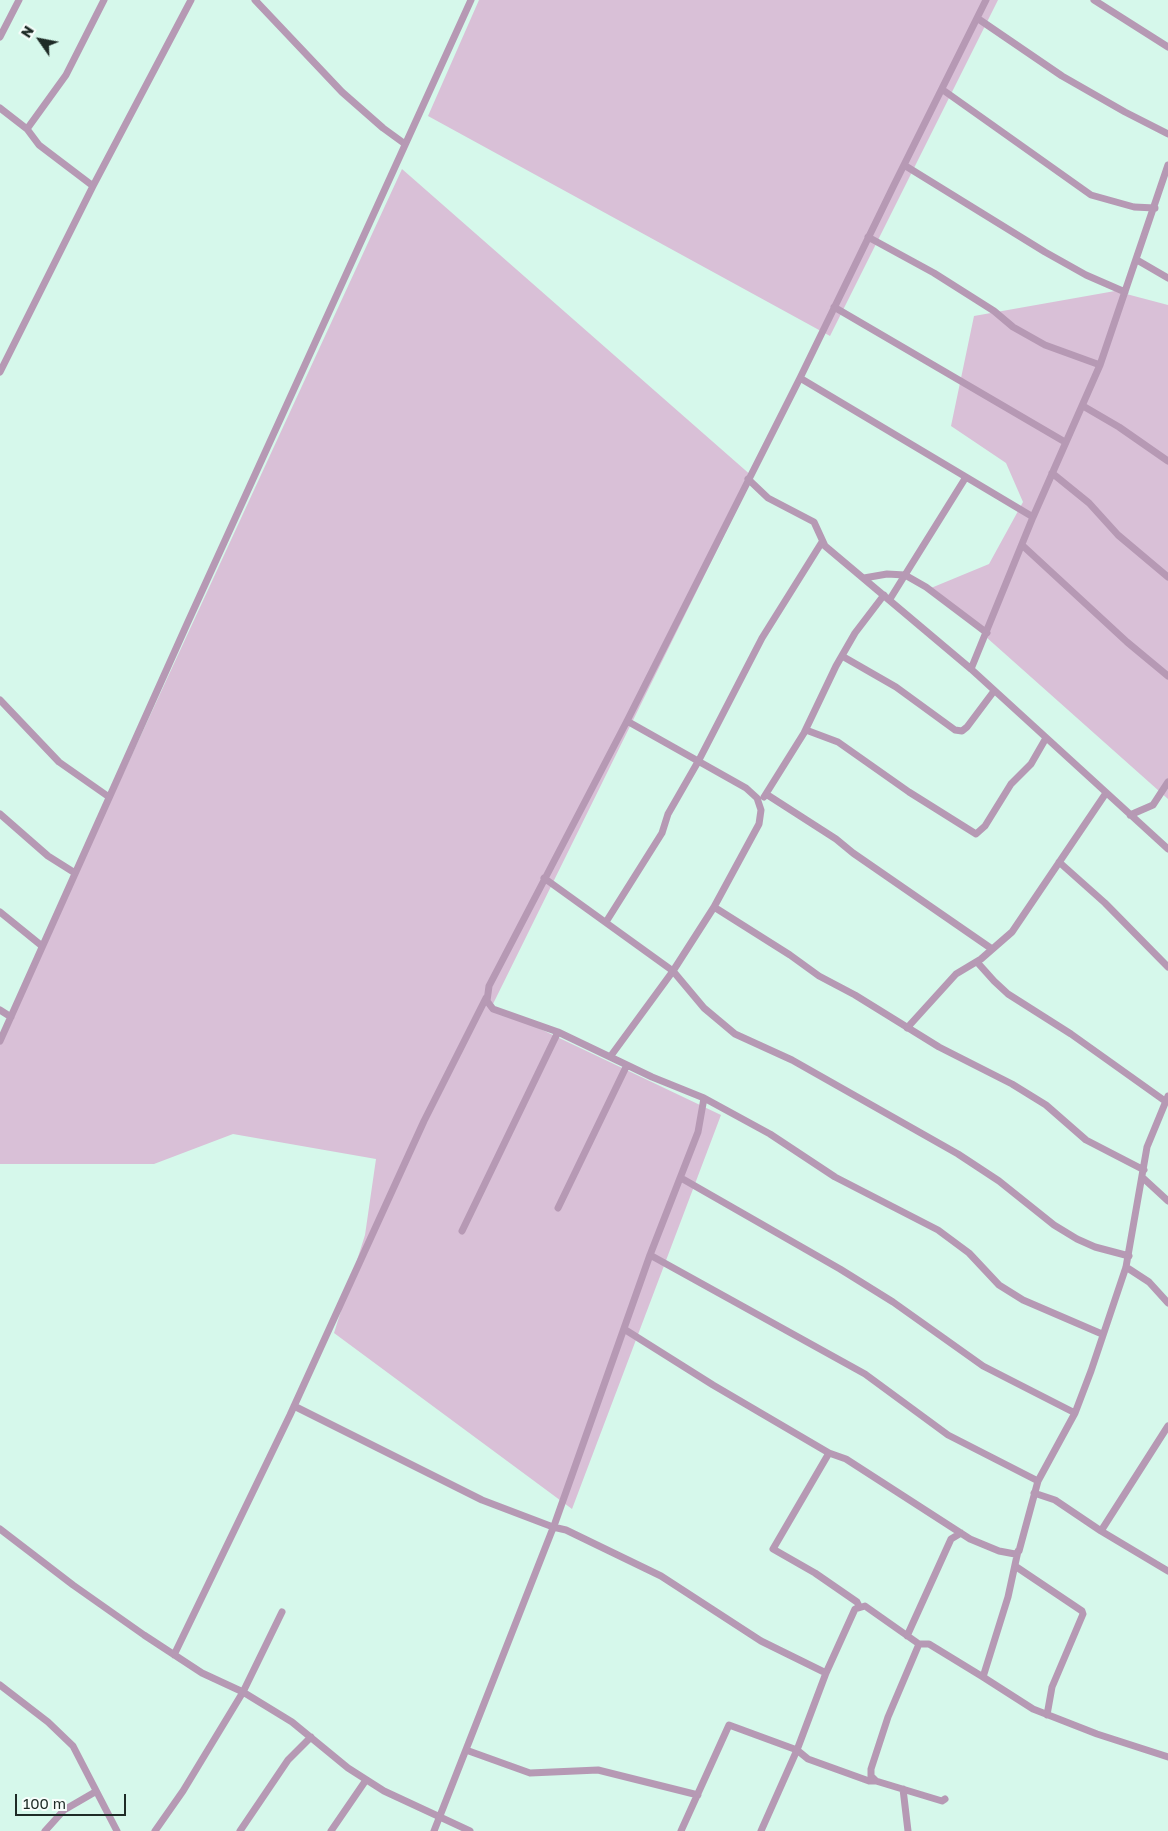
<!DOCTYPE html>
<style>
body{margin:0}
#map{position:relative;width:1168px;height:1831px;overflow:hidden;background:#d6f8eb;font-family:"Golos Text",sans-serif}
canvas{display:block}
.north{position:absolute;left:15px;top:15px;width:50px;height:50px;-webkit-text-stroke:4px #f7fefb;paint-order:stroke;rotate:303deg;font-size:14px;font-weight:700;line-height:20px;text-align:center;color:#1e2b26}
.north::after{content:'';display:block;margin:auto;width:18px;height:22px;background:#1e2b26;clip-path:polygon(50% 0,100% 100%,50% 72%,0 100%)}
.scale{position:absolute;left:15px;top:1794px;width:111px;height:22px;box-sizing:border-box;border:2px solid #1e2b26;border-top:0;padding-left:6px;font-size:15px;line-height:18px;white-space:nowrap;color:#1e2b26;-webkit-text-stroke:4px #f7fefb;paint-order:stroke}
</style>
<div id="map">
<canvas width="1168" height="1831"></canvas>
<div class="north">N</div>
<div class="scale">100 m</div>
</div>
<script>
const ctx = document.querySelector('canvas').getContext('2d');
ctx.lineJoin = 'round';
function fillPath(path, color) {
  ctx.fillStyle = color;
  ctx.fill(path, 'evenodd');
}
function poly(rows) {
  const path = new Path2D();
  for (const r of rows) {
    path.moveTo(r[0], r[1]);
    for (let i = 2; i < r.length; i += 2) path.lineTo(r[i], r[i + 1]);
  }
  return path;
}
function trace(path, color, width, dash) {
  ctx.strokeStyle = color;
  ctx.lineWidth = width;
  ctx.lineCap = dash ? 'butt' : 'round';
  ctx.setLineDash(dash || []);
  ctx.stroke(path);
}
fillPath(poly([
 [479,0,998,0,830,336,428,116],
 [402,169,753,477,492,1006,721,1115,572,1509,334,1333,365,1235,376,1159,233,1134,154,1164,0,1164,0,1041],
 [1115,291,1168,305,1168,799,931,588,989,564,1023,502,1006,463,951,426,974,316]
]), '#d9c0d7');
trace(poly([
 [255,0,342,92,383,128,405,144],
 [1094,0,1168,47],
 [977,18,1062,76,1125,112,1168,134],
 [0,37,19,0],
 [943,90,1091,195,1134,207,1155,208],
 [0,108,27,129,39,145,93,186],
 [27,129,66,75,104,0],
 [904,165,1045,252,1086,275,1125,292],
 [868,237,934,273,994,311,1013,327,1045,345,1100,365],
 [1137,260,1168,278],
 [834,307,1065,442],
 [0,372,93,186,191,0],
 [800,378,1033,517],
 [1083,406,1119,427,1168,461],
 [1052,473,1089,503,1118,535,1168,577],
 [748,479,768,498,814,522,825,546,971,669,1168,849],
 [1022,545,1127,642,1168,676],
 [864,578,887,574,905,575,926,587,987,633],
 [890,599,966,477],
 [842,656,896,687,955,730,962,731,967,727,994,691],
 [971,669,1033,517,1100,365,1168,165],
 [0,700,59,762,109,797],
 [806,730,838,742,909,792,976,834,985,826,1011,784,1031,764,1046,738],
 [766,794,836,839,853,853,992,949],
 [764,797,804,733,836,666,855,633,884,595],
 [0,814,48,856,75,873],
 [1130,815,1153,805,1168,782],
 [1059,862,1105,903,1168,967],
 [544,878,673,971,704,1008,735,1034,792,1060,958,1154,999,1181,1054,1225,1077,1239,1095,1247,1129,1256],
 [714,907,790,955,819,976,855,995,939,1047,1012,1084,1046,1105,1086,1140,1144,1170],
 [0,912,42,946],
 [606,922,662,833,668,814,699,760,762,638,822,542],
 [977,962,994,981,1008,994,1071,1034,1165,1101],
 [0,1010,11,1017],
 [907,1028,956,974,981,959,1012,932,1106,793],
 [0,1041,187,624,471,0],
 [610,1057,673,971,714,907,759,824,761,810,757,798,746,788,627,721],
 [704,1098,770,1134,835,1177,938,1230,969,1253,999,1285,1023,1300,1102,1334],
 [1142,1177,1168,1201],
 [681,1178,840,1269,893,1302,983,1366,1075,1413],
 [558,1208,627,1065],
 [462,1231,558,1032],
 [650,1255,865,1374,948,1435,1038,1481],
 [1126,1267,1149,1282,1168,1303],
 [624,1329,713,1385,829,1453,846,1459,970,1539,999,1551,1015,1554,1019,1551,1038,1481,1075,1413,1091,1371,1126,1267,1147,1147,1168,1096],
 [294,1406,482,1500,553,1527,566,1530,661,1576,761,1641,826,1673],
 [829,1453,773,1549,815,1573,857,1602,859,1606],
 [1034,1493,1055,1500,1101,1531,1168,1571],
 [0,1529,73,1585,144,1635,202,1673,243,1692,292,1722,348,1768,384,1791,470,1831],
 [1101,1531,1168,1426],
 [1018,1551,1008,1597,983,1677,1033,1709,1097,1734,1168,1757],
 [1015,1566,1082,1611,1083,1614,1052,1687,1047,1715],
 [907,1636,951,1539,961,1533],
 [174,1655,290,1415,424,1121,486,998],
 [0,1685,48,1722,73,1746,117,1831],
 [466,1750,530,1773,598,1770,698,1795],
 [903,1789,908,1831],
 [945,1799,942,1801,876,1781,871,1776,871,1769,888,1717,919,1644,929,1644,983,1677],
 [45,1831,64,1810,95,1792],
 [155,1831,183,1791,243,1692,282,1612],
 [240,1831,288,1760,311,1737],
 [331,1831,366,1780],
 [434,1831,555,1523,650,1255,698,1132,704,1098,652,1077,558,1032,493,1009,487,1001,489,986,627,721,800,378,893,187,986,0],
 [681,1831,729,1725,797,1750,808,1759,869,1781,876,1781],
 [761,1831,797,1750,826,1673,855,1609,865,1606,919,1644]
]), '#b699b4', 7);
</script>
